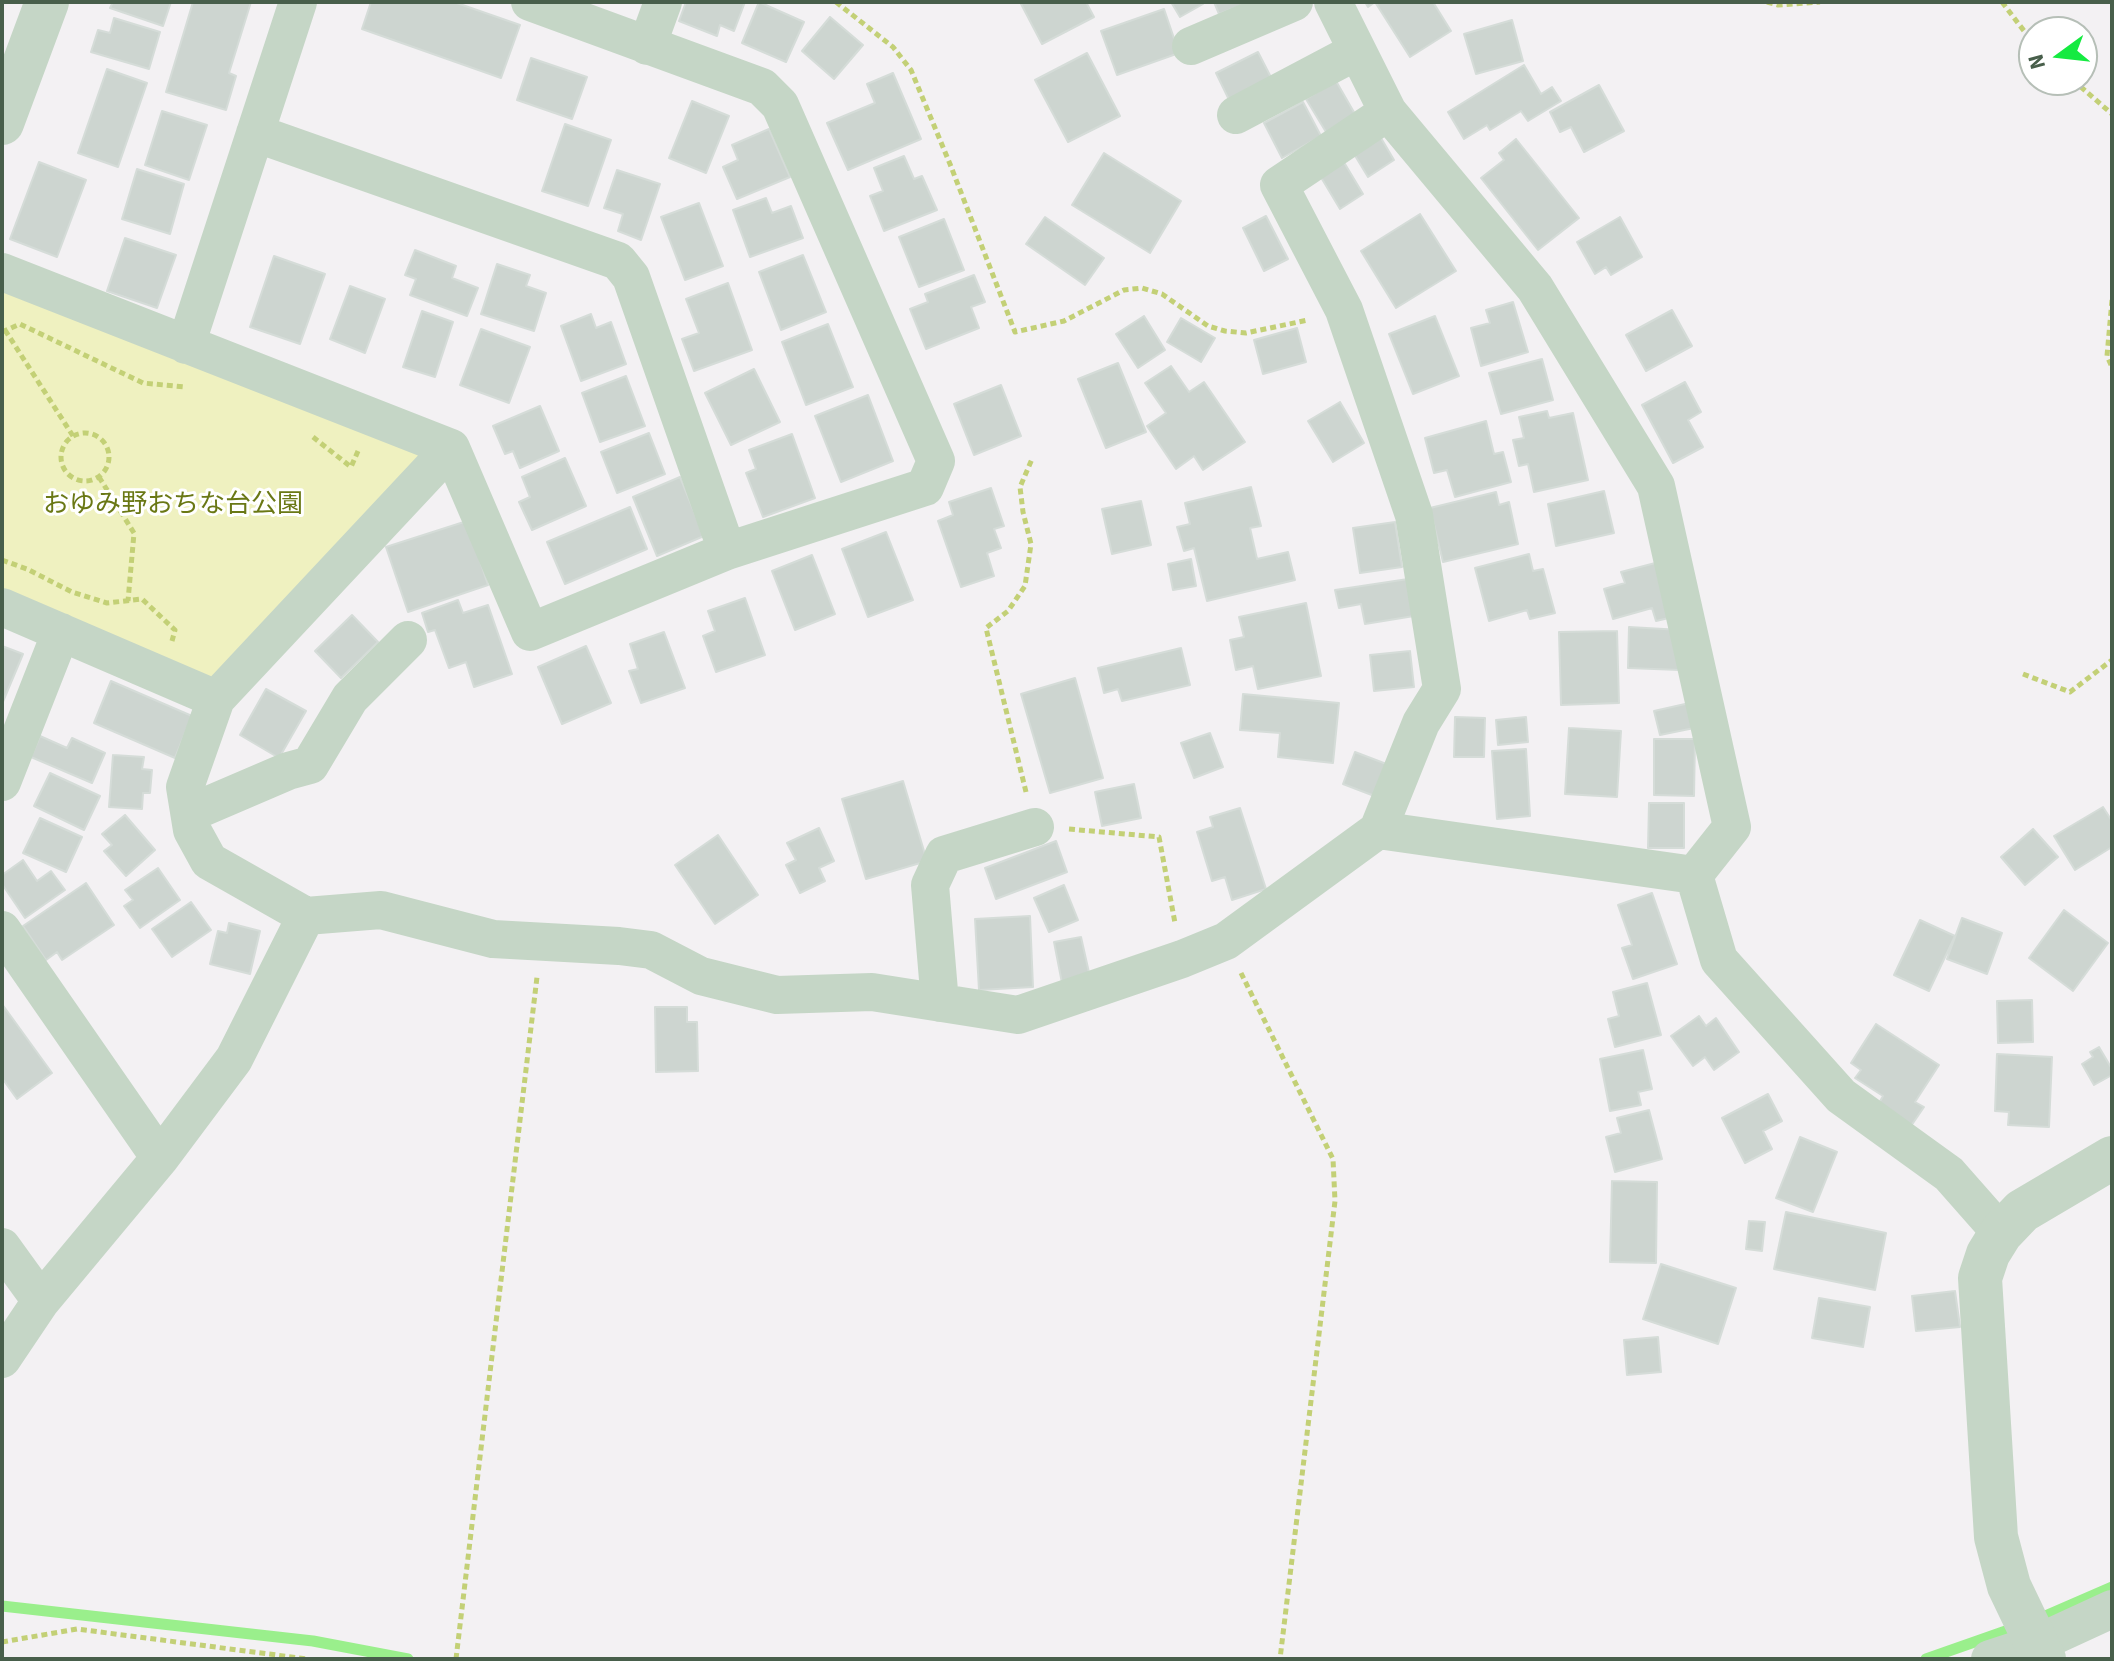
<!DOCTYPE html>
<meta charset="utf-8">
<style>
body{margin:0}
#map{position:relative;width:2114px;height:1661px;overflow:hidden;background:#f3f1f3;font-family:"Source Sans 3",sans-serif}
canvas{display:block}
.frame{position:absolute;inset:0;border:4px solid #485f4b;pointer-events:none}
.north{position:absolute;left:2018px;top:16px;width:80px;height:80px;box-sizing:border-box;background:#fff;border:2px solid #b6bfb7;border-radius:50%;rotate:255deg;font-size:22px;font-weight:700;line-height:32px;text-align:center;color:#485f4b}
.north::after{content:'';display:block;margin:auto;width:28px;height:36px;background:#15ea41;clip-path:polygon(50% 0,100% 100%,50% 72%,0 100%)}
</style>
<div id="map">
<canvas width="2114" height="1661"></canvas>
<div class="frame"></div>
<div class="north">N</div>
</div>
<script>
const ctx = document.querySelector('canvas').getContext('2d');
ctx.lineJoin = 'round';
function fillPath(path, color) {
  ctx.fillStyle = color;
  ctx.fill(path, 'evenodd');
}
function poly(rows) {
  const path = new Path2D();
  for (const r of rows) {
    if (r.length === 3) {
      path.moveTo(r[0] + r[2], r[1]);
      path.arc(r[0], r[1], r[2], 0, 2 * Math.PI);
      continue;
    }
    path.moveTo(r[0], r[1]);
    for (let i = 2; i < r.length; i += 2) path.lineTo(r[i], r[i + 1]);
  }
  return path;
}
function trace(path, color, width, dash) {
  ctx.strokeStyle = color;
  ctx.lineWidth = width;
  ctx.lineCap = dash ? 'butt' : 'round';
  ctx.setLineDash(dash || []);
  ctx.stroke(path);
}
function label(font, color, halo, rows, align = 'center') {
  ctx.font = font + ' "Source Sans 3","Noto Sans JP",sans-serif';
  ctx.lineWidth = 6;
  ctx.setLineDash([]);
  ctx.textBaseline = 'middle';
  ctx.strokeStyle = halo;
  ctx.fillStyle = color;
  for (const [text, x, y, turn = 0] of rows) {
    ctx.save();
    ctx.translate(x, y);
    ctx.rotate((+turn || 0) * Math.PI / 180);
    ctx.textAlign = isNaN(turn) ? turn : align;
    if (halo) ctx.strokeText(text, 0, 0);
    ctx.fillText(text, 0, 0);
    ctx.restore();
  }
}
fillPath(poly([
 [2,286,432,450,213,679,2,591]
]), '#eff1c0');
trace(poly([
 [2,1606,313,1641,408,1659],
 [2036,1620,2112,1587],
 [1926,1659,2020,1626]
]), '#9aef8c', 11);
const building = poly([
 [113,2,171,2,163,26,110,8,113,2],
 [193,2,251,2,229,73,236,76,226,110,166,92,193,2],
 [371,2,454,2,520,25,501,78,362,29,371,2],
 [686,2,745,2,734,31,720,25,717,36,679,21,686,2],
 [759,2,804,22,786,62,742,43,759,2],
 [1020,2,1086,2,1094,17,1042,44,1020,2],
 [1171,2,1202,2,1203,4,1180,17,1171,2],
 [1214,2,1250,2,1219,14,1214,2],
 [1365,2,1433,2,1451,31,1410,57,1375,2,1368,7,1365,2],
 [1164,9,1179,53,1117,75,1101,31,1164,9],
 [830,17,863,45,834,79,802,51,830,17],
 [114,18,160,32,149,69,91,52,98,30,110,33,114,18],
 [1512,20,1523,61,1476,74,1464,34,1512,20],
 [1258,52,1276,87,1233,108,1216,73,1258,52],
 [1087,53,1120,116,1068,142,1035,80,1087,53],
 [531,58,587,77,572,119,517,100,531,58],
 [1524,65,1541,94,1552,87,1561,101,1528,121,1521,111,1490,130,1487,125,1464,139,1448,112,1524,65],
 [107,69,147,83,118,167,78,153,107,69],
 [893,73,921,139,848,170,827,123,875,103,867,84,893,73],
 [1336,81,1355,114,1326,132,1306,99,1336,81],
 [1599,85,1624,131,1584,152,1571,127,1560,132,1550,112,1599,85],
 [692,101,729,116,706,173,669,158,692,101],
 [1303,102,1321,136,1282,158,1264,123,1303,102],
 [162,111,207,125,189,180,145,165,162,111],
 [565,124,611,140,588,206,542,191,565,124],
 [769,129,790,177,737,199,723,167,738,160,732,145,769,129],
 [1381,138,1394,160,1368,177,1354,154,1381,138],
 [1516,139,1579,218,1538,250,1481,178,1504,160,1499,153,1516,139],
 [1104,153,1181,201,1150,253,1072,205,1104,153],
 [904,156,914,179,922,176,937,210,884,231,870,196,883,191,874,168,904,156],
 [1342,159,1363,194,1340,209,1319,174,1342,159],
 [39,162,86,180,57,257,10,239,39,162],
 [137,169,184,184,170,234,122,219,137,169],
 [617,170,660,184,641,240,618,231,623,214,604,208,617,170],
 [766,198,772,213,791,206,803,238,750,257,733,210,766,198],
 [699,203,723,266,685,280,661,217,699,203],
 [1420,214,1456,271,1396,308,1361,251,1420,214],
 [1266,216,1288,259,1264,271,1243,228,1266,216],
 [1045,217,1104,258,1085,285,1026,244,1045,217],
 [1620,217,1642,257,1611,275,1606,267,1595,274,1577,242,1620,217],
 [944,219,964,270,919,287,899,237,944,219],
 [125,238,176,255,157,308,107,291,125,238],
 [415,250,456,266,452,278,478,288,467,316,410,295,416,279,405,275,415,250],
 [803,255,826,312,781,330,759,272,803,255],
 [274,256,325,274,300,344,250,327,274,256],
 [497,264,530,275,526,286,546,293,534,331,481,314,497,264],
 [974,275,985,302,971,307,979,328,926,349,910,309,928,302,925,294,974,275],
 [728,283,752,350,694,371,682,339,699,333,686,299,728,283],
 [350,286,385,299,365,353,330,339,350,286],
 [1513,302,1528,352,1481,366,1471,328,1490,323,1486,310,1513,302],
 [1672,310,1692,346,1646,371,1626,335,1672,310],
 [422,311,453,322,435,377,403,367,422,311],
 [591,314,596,328,611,322,626,364,581,381,561,326,591,314],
 [1144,316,1165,350,1138,368,1116,334,1144,316],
 [1435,316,1459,376,1413,394,1389,334,1435,316],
 [1181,318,1215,338,1201,362,1167,342,1181,318],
 [828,324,853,387,806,405,782,342,828,324],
 [1297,328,1306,362,1263,374,1254,340,1297,328],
 [481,329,530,347,509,403,460,385,481,329],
 [1542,359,1553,400,1501,414,1489,373,1542,359],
 [1118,363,1146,432,1106,448,1078,379,1118,363],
 [1171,366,1189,392,1204,382,1245,442,1203,470,1194,456,1176,469,1147,426,1166,413,1145,383,1171,366],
 [754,369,780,422,731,445,705,393,754,369],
 [626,376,645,426,600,442,582,393,626,376],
 [1685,382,1701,412,1688,420,1703,447,1673,463,1642,405,1685,382],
 [1001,385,1021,436,974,455,954,404,1001,385],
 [868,395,893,461,841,482,815,416,868,395],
 [1340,402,1364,443,1333,462,1308,421,1340,402],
 [540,406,559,451,520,468,513,451,505,454,493,426,540,406],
 [1547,411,1549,418,1573,413,1588,480,1534,492,1528,464,1519,466,1513,440,1524,438,1519,417,1547,411],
 [1486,421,1494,454,1503,452,1511,482,1455,497,1447,470,1434,473,1425,438,1486,421],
 [649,433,665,474,617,493,601,452,649,433],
 [792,434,815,498,763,517,746,473,756,469,749,450,792,434],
 [565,458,586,506,532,530,519,502,530,497,522,477,565,458],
 [680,477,704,536,657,556,633,497,680,477],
 [1251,487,1261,526,1250,528,1257,559,1288,552,1295,580,1207,601,1194,548,1184,551,1177,527,1190,524,1185,503,1251,487],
 [991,488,1004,526,994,529,1001,548,987,553,994,576,961,587,938,521,953,515,949,502,991,488],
 [1604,491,1614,533,1556,546,1548,504,1604,491],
 [1496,492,1499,505,1509,502,1518,544,1443,562,1430,508,1496,492],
 [1141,501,1151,545,1112,554,1102,509,1141,501],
 [630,507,647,549,565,584,547,542,630,507],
 [467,521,488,585,408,612,386,547,467,521],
 [1395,522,1402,567,1360,573,1353,528,1395,522],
 [886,532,913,600,868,617,842,549,886,532],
 [1529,554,1533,571,1543,569,1555,613,1530,619,1527,610,1489,621,1475,568,1529,554],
 [812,555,835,614,795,630,772,571,812,555],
 [1191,559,1196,586,1173,590,1168,564,1191,559],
 [1659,562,1673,617,1656,621,1652,608,1613,619,1604,589,1625,583,1621,572,1659,562],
 [1408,579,1414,616,1365,624,1361,604,1339,608,1335,590,1408,579],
 [745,598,765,655,716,672,703,636,715,631,708,611,745,598],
 [458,600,463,613,488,605,512,674,474,687,466,662,449,668,435,630,428,632,422,613,458,600],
 [1306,603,1321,676,1258,689,1253,666,1236,670,1230,640,1244,637,1239,617,1306,603],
 [352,615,378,642,341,678,315,651,352,615],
 [1629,627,1681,630,1680,670,1628,668,1629,627],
 [1617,631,1619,703,1561,705,1559,632,1617,631],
 [664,632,685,688,641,703,629,671,638,669,630,644,664,632],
 [2,646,23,654,2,704,2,646],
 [586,646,611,703,562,724,538,667,586,646],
 [1181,648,1190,685,1122,701,1118,689,1104,693,1098,668,1181,648],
 [1410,651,1414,687,1374,691,1370,655,1410,651],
 [1075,678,1103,778,1050,793,1021,694,1075,678],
 [111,681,192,716,175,758,94,723,111,681],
 [266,689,306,711,279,758,240,735,266,689],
 [1243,694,1339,703,1333,763,1278,757,1280,733,1240,730,1243,694],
 [1694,702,1699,727,1660,735,1654,711,1694,702],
 [1455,717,1485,718,1484,757,1454,757,1455,717],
 [1526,717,1528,742,1498,745,1496,720,1526,717],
 [1569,728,1621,731,1617,797,1565,794,1569,728],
 [1210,733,1223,767,1194,778,1181,743,1210,733],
 [40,736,67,748,72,738,105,753,92,783,31,757,40,736],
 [1654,739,1695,739,1694,796,1654,795,1654,739],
 [1526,749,1530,816,1497,819,1492,751,1526,749],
 [1355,752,1389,765,1377,797,1343,784,1355,752],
 [113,755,144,757,142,769,152,770,150,793,143,793,142,809,109,807,113,755],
 [50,773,100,796,84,830,34,806,50,773],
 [903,781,927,861,866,879,842,799,903,781],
 [1134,784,1141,818,1102,826,1095,792,1134,784],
 [1649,803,1684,803,1684,848,1648,848,1649,803],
 [2103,807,2112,821,2112,847,2075,870,2054,836,2103,807],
 [1240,808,1266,889,1232,900,1225,877,1212,881,1197,832,1213,827,1210,817,1240,808],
 [125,815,155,850,126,876,104,851,112,845,102,834,125,815],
 [40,818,82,837,66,872,23,853,40,818],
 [819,828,834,861,819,868,825,881,800,893,786,865,796,860,787,843,819,828],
 [2033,829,2058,857,2025,885,2001,857,2033,829],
 [718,835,758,895,715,924,675,865,718,835],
 [1056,841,1067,872,996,899,985,868,1056,841],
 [23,860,37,881,51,871,65,890,25,918,2,884,2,875,23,860],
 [158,868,180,900,140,928,124,906,133,900,125,890,158,868],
 [86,883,114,925,62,960,57,952,46,960,23,926,86,883],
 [1064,885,1078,920,1049,932,1034,898,1064,885],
 [1652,893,1677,964,1633,979,1622,948,1632,945,1618,905,1652,893],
 [191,902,211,930,172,957,152,929,191,902],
 [2064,910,2108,943,2073,991,2029,958,2064,910],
 [1030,916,1033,987,979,990,975,919,1030,916],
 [1962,918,2002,933,1987,974,1947,959,1962,918],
 [1920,920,1955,936,1929,991,1894,975,1920,920],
 [229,923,260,931,250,974,210,964,218,931,227,933,229,923],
 [1081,937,1090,977,1062,983,1054,942,1081,937],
 [1647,983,1661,1035,1615,1047,1608,1019,1619,1016,1613,992,1647,983],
 [2032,1000,2033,1042,1998,1043,1997,1001,2032,1000],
 [2,1004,52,1073,17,1099,2,1078,2,1004],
 [655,1007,687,1007,687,1022,697,1022,698,1071,656,1072,655,1007],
 [1699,1016,1706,1026,1716,1018,1739,1052,1714,1070,1705,1057,1693,1066,1671,1036,1699,1016],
 [1876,1024,1939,1065,1915,1102,1924,1107,1911,1126,1878,1105,1883,1096,1855,1078,1861,1070,1851,1063,1876,1024],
 [2099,1047,2112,1069,2112,1075,2094,1085,2082,1064,2093,1057,2090,1052,2099,1047],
 [1643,1050,1652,1089,1638,1092,1641,1105,1610,1111,1600,1059,1643,1050],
 [1997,1054,2052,1057,2049,1127,2008,1125,2009,1112,1995,1111,1997,1054],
 [1768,1094,1782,1121,1763,1131,1772,1149,1745,1163,1722,1118,1768,1094],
 [1649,1110,1662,1159,1615,1172,1606,1137,1621,1133,1617,1118,1649,1110],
 [1800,1137,1837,1152,1813,1212,1776,1198,1800,1137],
 [1612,1181,1657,1182,1656,1263,1610,1262,1612,1181],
 [1786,1212,1886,1233,1875,1290,1774,1269,1786,1212],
 [1749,1221,1765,1222,1762,1251,1746,1249,1749,1221],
 [1661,1264,1736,1288,1718,1344,1643,1319,1661,1264],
 [1955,1291,1960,1327,1916,1331,1912,1296,1955,1291],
 [1819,1298,1870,1307,1863,1347,1812,1338,1819,1298],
 [1658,1337,1661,1372,1627,1375,1624,1340,1658,1337]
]);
fillPath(building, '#cdd5d0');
trace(building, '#d5dcd8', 2);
trace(poly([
 [836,2,893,47,911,70,950,164,1015,332,1064,321,1124,290,1142,288,1162,294,1208,326,1225,331,1246,333,1308,320],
 [1767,2,1778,5,1820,2],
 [2002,2,2034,44],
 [2073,80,2112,114],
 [2112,300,2107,356,2112,367],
 [5,330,73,436],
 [2,332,20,324,143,383,185,387],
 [85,457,24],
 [313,437,351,467,358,451],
 [99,477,134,533,128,601],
 [2,560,27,569,72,592,107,603,142,599,175,630,172,641],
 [2023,674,2070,692,2112,660],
 [1026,792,986,628,1008,611,1025,586,1031,544,1023,512,1020,487,1032,459],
 [1069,829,1159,837,1175,923],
 [1241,973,1333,1159,1335,1201,1280,1659],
 [2,1642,77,1629,307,1659],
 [456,1659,537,977]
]), '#c3d076', 5, [6, 4]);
trace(poly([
 [1333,2,1388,112],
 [647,46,663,2],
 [1191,46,1294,2],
 [1236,115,1357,51],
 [255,133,618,261,631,277,727,551],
 [2,272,451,448,530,632,727,551,925,487,936,461,780,105,762,87,530,2],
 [186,345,298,2],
 [451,448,216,699,185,787,192,830,209,861,306,916,381,910,493,939,619,946,651,950,701,976,777,995,872,992,1018,1015,1182,959,1226,941,1378,830,1421,723,1442,689,1414,515,1344,310,1279,185,1388,112,1535,288,1656,486,1732,827,1694,875,1378,830],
 [2,607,216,699],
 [2,782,61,632],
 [190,813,288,771,310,765,350,698,408,640],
 [1694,875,1719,960,1841,1096,1949,1174,2001,1233],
 [2,930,160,1158],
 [940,1003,930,885,944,855,1035,827],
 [2,1247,41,1301],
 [2,1359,41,1301,160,1158,234,1059,306,916],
 [1990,1659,2036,1644,2112,1609]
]), '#c5d6c6', 38);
trace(poly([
 [2,123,47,2],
 [2044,1659,2009,1586,1996,1537,1980,1278,1988,1254,2001,1233,2022,1211,2112,1158]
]), '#c5d6c6', 44);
label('26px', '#6a7815', '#fff', [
 ["おゆみ野おちな台公園",173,506]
]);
</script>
